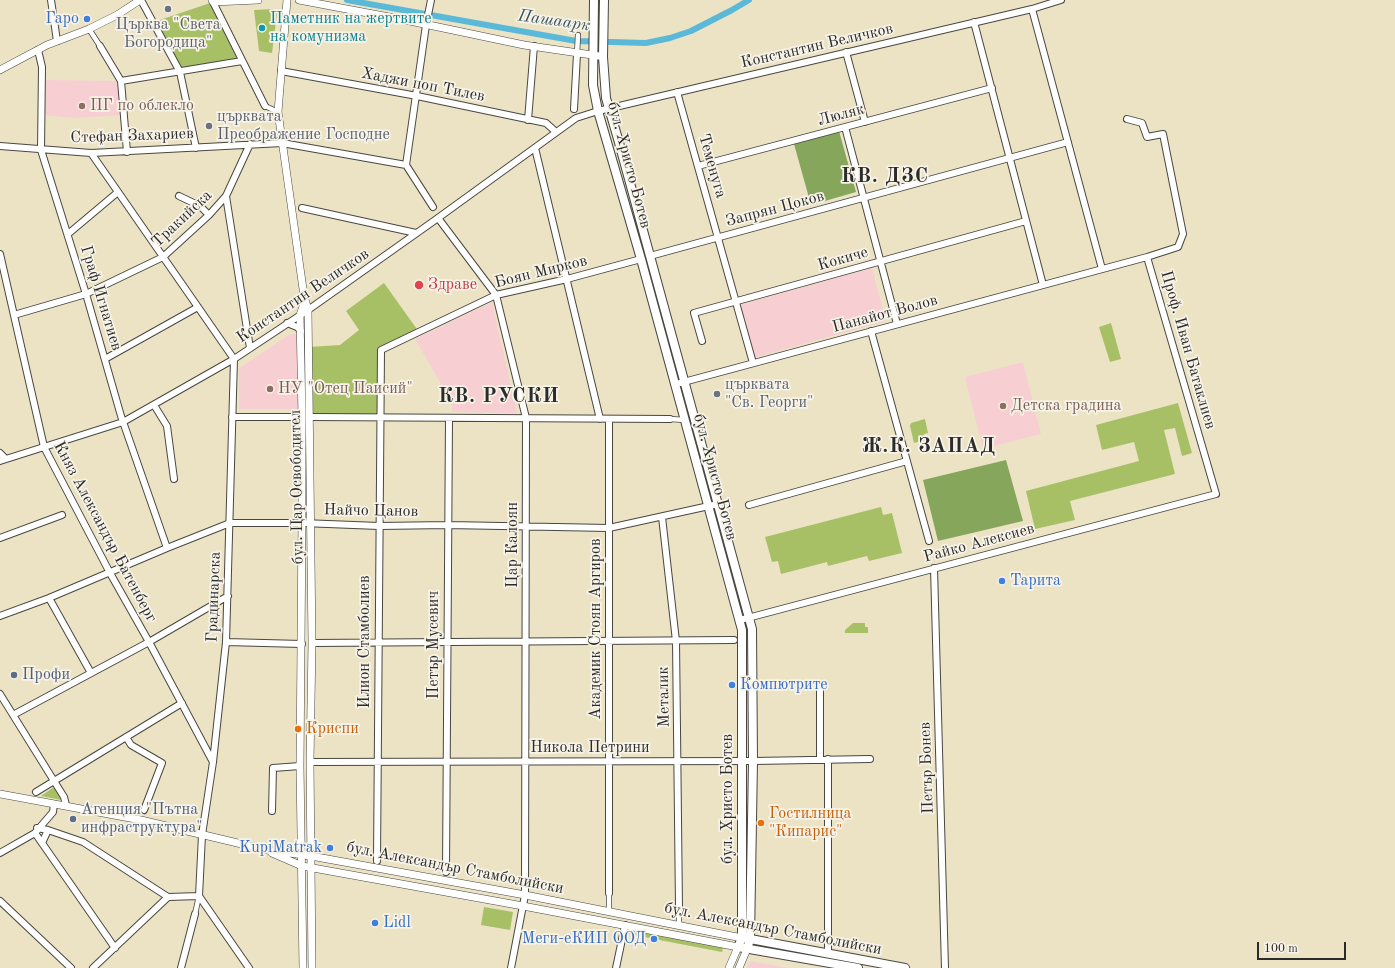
<!DOCTYPE html>
<meta charset="utf-8">
<style>
body{margin:0}
#map{position:relative;width:1395px;height:968px;overflow:hidden;background:#ece3c5;font-family:"Old Standard TT",serif}
canvas{display:block}
.scale{position:absolute;left:1257px;top:942px;width:89px;height:18px;box-sizing:border-box;border:2px solid #2b2b2b;border-top:0;padding-left:5px;font-size:12px;line-height:14px;white-space:nowrap;color:#2b2b2b;-webkit-text-stroke:3px #f7f3e8;paint-order:stroke}
</style>
<div id="map">
<canvas width="1395" height="968"></canvas>
<div class="scale">100 m</div>
</div>
<script>
const ctx = document.querySelector('canvas').getContext('2d');
ctx.lineJoin = 'round';
function fillPath(path, color) {
  ctx.fillStyle = color;
  ctx.fill(path, 'evenodd');
}
function poly(rows) {
  const path = new Path2D();
  for (const r of rows) {
    path.moveTo(r[0], r[1]);
    for (let i = 2; i < r.length; i += 2) path.lineTo(r[i], r[i + 1]);
  }
  return path;
}
function trace(path, color, width, dash) {
  ctx.strokeStyle = color;
  ctx.lineWidth = width;
  ctx.lineCap = dash ? 'butt' : 'round';
  ctx.setLineDash(dash || []);
  ctx.stroke(path);
}
function label(font, color, halo, rows, align = 'center') {
  ctx.font = font + ' "Old Standard TT",serif';
  ctx.lineWidth = 3.5;
  ctx.setLineDash([]);
  ctx.textBaseline = 'middle';
  ctx.strokeStyle = halo;
  ctx.fillStyle = color;
  for (const [text, x, y, turn = 0] of rows) {
    ctx.save();
    ctx.translate(x, y);
    ctx.rotate((+turn || 0) * Math.PI / 180);
    ctx.textAlign = isNaN(turn) ? turn : align;
    if (halo) ctx.strokeText(text, 0, 0);
    ctx.fillText(text, 0, 0);
    ctx.restore();
  }
}
fillPath(poly([
 [42,80,121,81,124,115,75,118,41,115],
 [872,268,886,321,753,358,739,305],
 [492,302,517,413,452,412,452,403,415,339],
 [290,334,301,334,302,409,239,409,239,368],
 [1023,362,1041,434,983,449,965,377],
 [750,961,788,968,747,968]
]), '#f7cfd3');
fillPath(poly([
 [213,2,242,61,180,72,154,22],
 [274,9,277,13,272,53,259,51,254,10],
 [384,283,419,332,381,350,379,418,310,417,309,347,340,345,359,330,346,311],
 [1111,323,1121,359,1110,362,1099,327],
 [1178,403,1192,453,1182,456,1175,428,1164,430,1175,474,1070,501,1075,520,1035,529,1026,491,1139,461,1134,442,1102,450,1096,425],
 [925,419,928,433,924,434,925,440,914,443,910,426,911,423],
 [881,507,883,515,892,513,902,553,869,561,867,556,828,566,827,562,781,574,778,561,772,562,765,537],
 [853,623,865,623,865,627,868,627,868,633,845,633,845,630],
 [54,787,61,800,41,796],
 [484,907,513,912,510,930,481,925],
 [625,925,724,944,722,952,623,933]
]), '#a7c066');
fillPath(poly([
 [839,131,856,192,811,205,794,144],
 [1006,460,1023,521,938,541,923,480]
]), '#85a65b');
trace(poly([
 [347,0,576,41,646,43,670,38,691,31,732,10,749,0]
]), '#5ab9d8', 6);
const pedestrian = poly([
 [89,29,100,46],
 [577,54,578,35],
 [265,106,278,112],
 [670,419,685,420],
 [609,911,609,893],
 [195,914,199,896],
 [679,925,679,908]
]);
const minor = poly([
 [51,0,57,41],
 [141,0,180,72,196,148],
 [431,0,426,25,406,165,433,207],
 [213,2,265,106],
 [1032,9,1102,269],
 [974,22,1043,285],
 [100,46,121,81,127,152],
 [38,50,42,67,41,150,86,294,121,416,167,548],
 [846,52,865,122],
 [281,71,417,96,546,123,556,132],
 [121,81,242,61],
 [677,92,753,363],
 [574,109,577,54],
 [528,120,534,46],
 [845,127,897,324],
 [0,146,91,153,282,143,406,165],
 [535,148,600,419],
 [91,153,234,359,226,642,213,762,202,835,199,896,249,968],
 [698,166,992,88],
 [179,196,200,206,209,215],
 [226,196,250,348],
 [302,208,416,233],
 [438,218,496,295,526,418,525,895,511,968],
 [68,234,118,192],
 [0,254,44,447,110,573,149,642,213,762],
 [650,256,1068,142],
 [14,315,86,294,163,257,209,215,226,196,250,144],
 [287,323,297,327,301,331],
 [871,331,929,541],
 [702,341,694,313,1026,221],
 [105,359,198,307],
 [680,383,1147,257,1178,247,1183,234,1163,134,1147,137,1142,123,1127,119],
 [154,405,167,426,174,479],
 [232,417,298,417],
 [310,417,670,419],
 [0,453,6,459],
 [0,461,123,422,234,359,308,310,438,218,576,118,598,111,1032,9,1061,0],
 [749,505,907,461],
 [662,517,676,641,679,908],
 [0,538,62,515],
 [934,568,945,968],
 [49,598,91,673],
 [0,616,49,598,167,548,230,523,302,523,379,526,448,525,609,528,718,504],
 [740,620,1216,494,1147,257],
 [226,642,302,644],
 [312,643,734,640],
 [820,685,820,759],
 [0,694,64,797,66,805],
 [13,715,149,642,228,596],
 [126,737,131,745,162,763,144,810],
 [828,759,828,954],
 [310,762,753,761,870,759],
 [36,792,182,703],
 [272,811,273,768,300,766],
 [37,828,48,830,42,843],
 [48,830,83,842,168,897,199,896],
 [35,833,115,948],
 [0,853,35,833,53,812,54,804],
 [377,861,381,350,496,295,567,279,641,259],
 [446,872,449,418],
 [609,893,609,419],
 [0,901,71,968],
 [93,968,168,897],
 [181,968,195,914],
 [616,968,625,925]
]);
const tertiary = poly([
 [212,0,213,2,258,0],
 [287,0,278,112,304,296,308,310,312,643,310,762,312,968],
 [299,0,405,20,524,45,599,56],
 [0,70,47,45,89,29,117,15,140,0],
 [0,794,141,820,267,850,311,856,525,895,742,938],
 [272,853,302,866,523,906,738,947,729,968],
 [303,968,300,766,302,523,302,417,300,315,305,301],
 [739,968,747,949]
]);
const secondary = poly([
 [594,0,593,85,598,111,641,259,742,630,742,938,738,947,858,968],
 [604,0,603,57,606,98,618,139,752,629,753,761,750,939,747,949],
 [745,938,905,968]
]);
trace(pedestrian, '#484742', 6);
trace(minor, '#484742', 8);
trace(tertiary, '#484742', 8);
trace(secondary, '#484742', 10);
trace(pedestrian, '#fff', 4.5);
trace(minor, '#fff', 6);
trace(tertiary, '#fff', 7);
trace(secondary, '#fff', 8);
for (const [x, y, r, color] of [
 [168,9,4,"#6b7280"],
 [87,19,4,"#3f7fe0"],
 [262,28,4,"#0f9aa8"],
 [82,106,4,"#8d6e63"],
 [209,126,4,"#6b7280"],
 [419,285,5,"#e0444e"],
 [270,389,4,"#8d6e63"],
 [717,394,4,"#6b7280"],
 [1003,406,4,"#8d6e63"],
 [1002,581,4,"#3f7fe0"],
 [14,675,4,"#5c6f8a"],
 [732,685,4,"#3f7fe0"],
 [298,729,4,"#e8710a"],
 [73,819,4,"#5c6f8a"],
 [761,823,4,"#e8710a"],
 [330,848,4,"#3f7fe0"],
 [375,923,4,"#3f7fe0"],
 [654,939,4,"#3f7fe0"]
]) {
  const dot = new Path2D();
  dot.arc(x, y, r, 0, 2 * Math.PI);
  ctx.fillStyle = color;
  ctx.fill(dot);
  trace(dot, '#f7f3e8', 1.5);
}
label('16px', '#366cbe', '#f7f3e8', [
 ["Гаро",79,19],
 ["Тарита",1010,581,"left"],
 ["Компютрите",740,685,"left"],
 ["KupiMatrak",322,848],
 ["Lidl",383,923,"left"],
 ["Меги-еКИП ООД",646,939]
], 'right');
label('16px', '#0d838f', '#f7f3e8', [
 ["Паметник на жертвите",270,19],
 ["на комунизма",270,37]
], 'left');
label('16px', '#5b616d', '#f7f3e8', [
 ["Църква \"Света",168,25,"center"],
 ["Богородица\"",168,43,"center"],
 ["църквата",217,117],
 ["Преображение Господне",217,135],
 ["църквата",725,385],
 ["\"Св. Георги\"",725,403]
], 'left');
label('16px', '#2b2b2b', '#f7f3e8', [
 ["Константин Величков",817,46,-13],
 ["Хаджи поп Тилев",423,85,11],
 ["Люляк",841,115,-15],
 ["Стефан Захариев",132,136,-2],
 ["бул. Христо Ботев",629,165,75],
 ["Теменуга",712,166,74],
 ["Запрян Цоков",775,209,-15],
 ["Тракийска",182,219,-43],
 ["Кокиче",843,259,-16],
 ["Боян Мирков",541,272,-14],
 ["Константин Величков",303,296,-34],
 ["Граф Игнатиев",101,298,73],
 ["Панайот Волов",885,314,-15],
 ["Проф. Иван Батаклиев",1188,350,74],
 ["бул. Христо Ботев",715,477,75],
 ["бул. Цар Освободител",297,487,-91],
 ["Найчо Цанов",371,511,1],
 ["Княз Александър Батенберг",105,532,62],
 ["Райко Алексиев",979,543,-15],
 ["Цар Калоян",513,545,-90],
 ["Градинарска",214,597,-88],
 ["Академик Стоян Аргиров",596,629,-90],
 ["Илион Стамболиев",365,642,-90],
 ["Петър Мусевич",434,645,-90],
 ["Металик",664,697,-91],
 ["Никола Петрини",590,748],
 ["Петър Бонев",927,768,-92],
 ["бул. Христо Ботев",728,799,-90],
 ["бул. Александър Стамболийски",455,868,11],
 ["бул. Александър Стамболийски",773,929,11]
]);
label('16px', '#785e54', '#f7f3e8', [
 ["ПГ по облекло",90,106],
 ["НУ \"Отец Паисий\"",278,389],
 ["Детска градина",1011,406]
], 'left');
label('16px', '#be3a42', '#f7f3e8', [
 ["Здраве",428,285]
], 'left');
label('16px', '#4e5e75', '#f7f3e8', [
 ["Профи",22,675],
 ["Агенция \"Пътна",81,810],
 ["инфраструктура\"",81,828]
], 'left');
label('16px', '#c56008', '#f7f3e8', [
 ["Криспи",306,729],
 ["Гостилница",769,814],
 ["\"Кипарис\"",769,832]
], 'left');
label('italic 17px', '#39565f', '#f7f3e8', [
 ["Пашаарк",554,21,8]
]);
ctx.letterSpacing = '1px';
label('bold 20px', '#2b2b2b', '#f7f3e8', [
 ["КВ. ДЗС",885,177],
 ["КВ. РУСКИ",499,397],
 ["Ж.К. ЗАПАД",929,447]
]);
ctx.letterSpacing = '0px';
</script>
